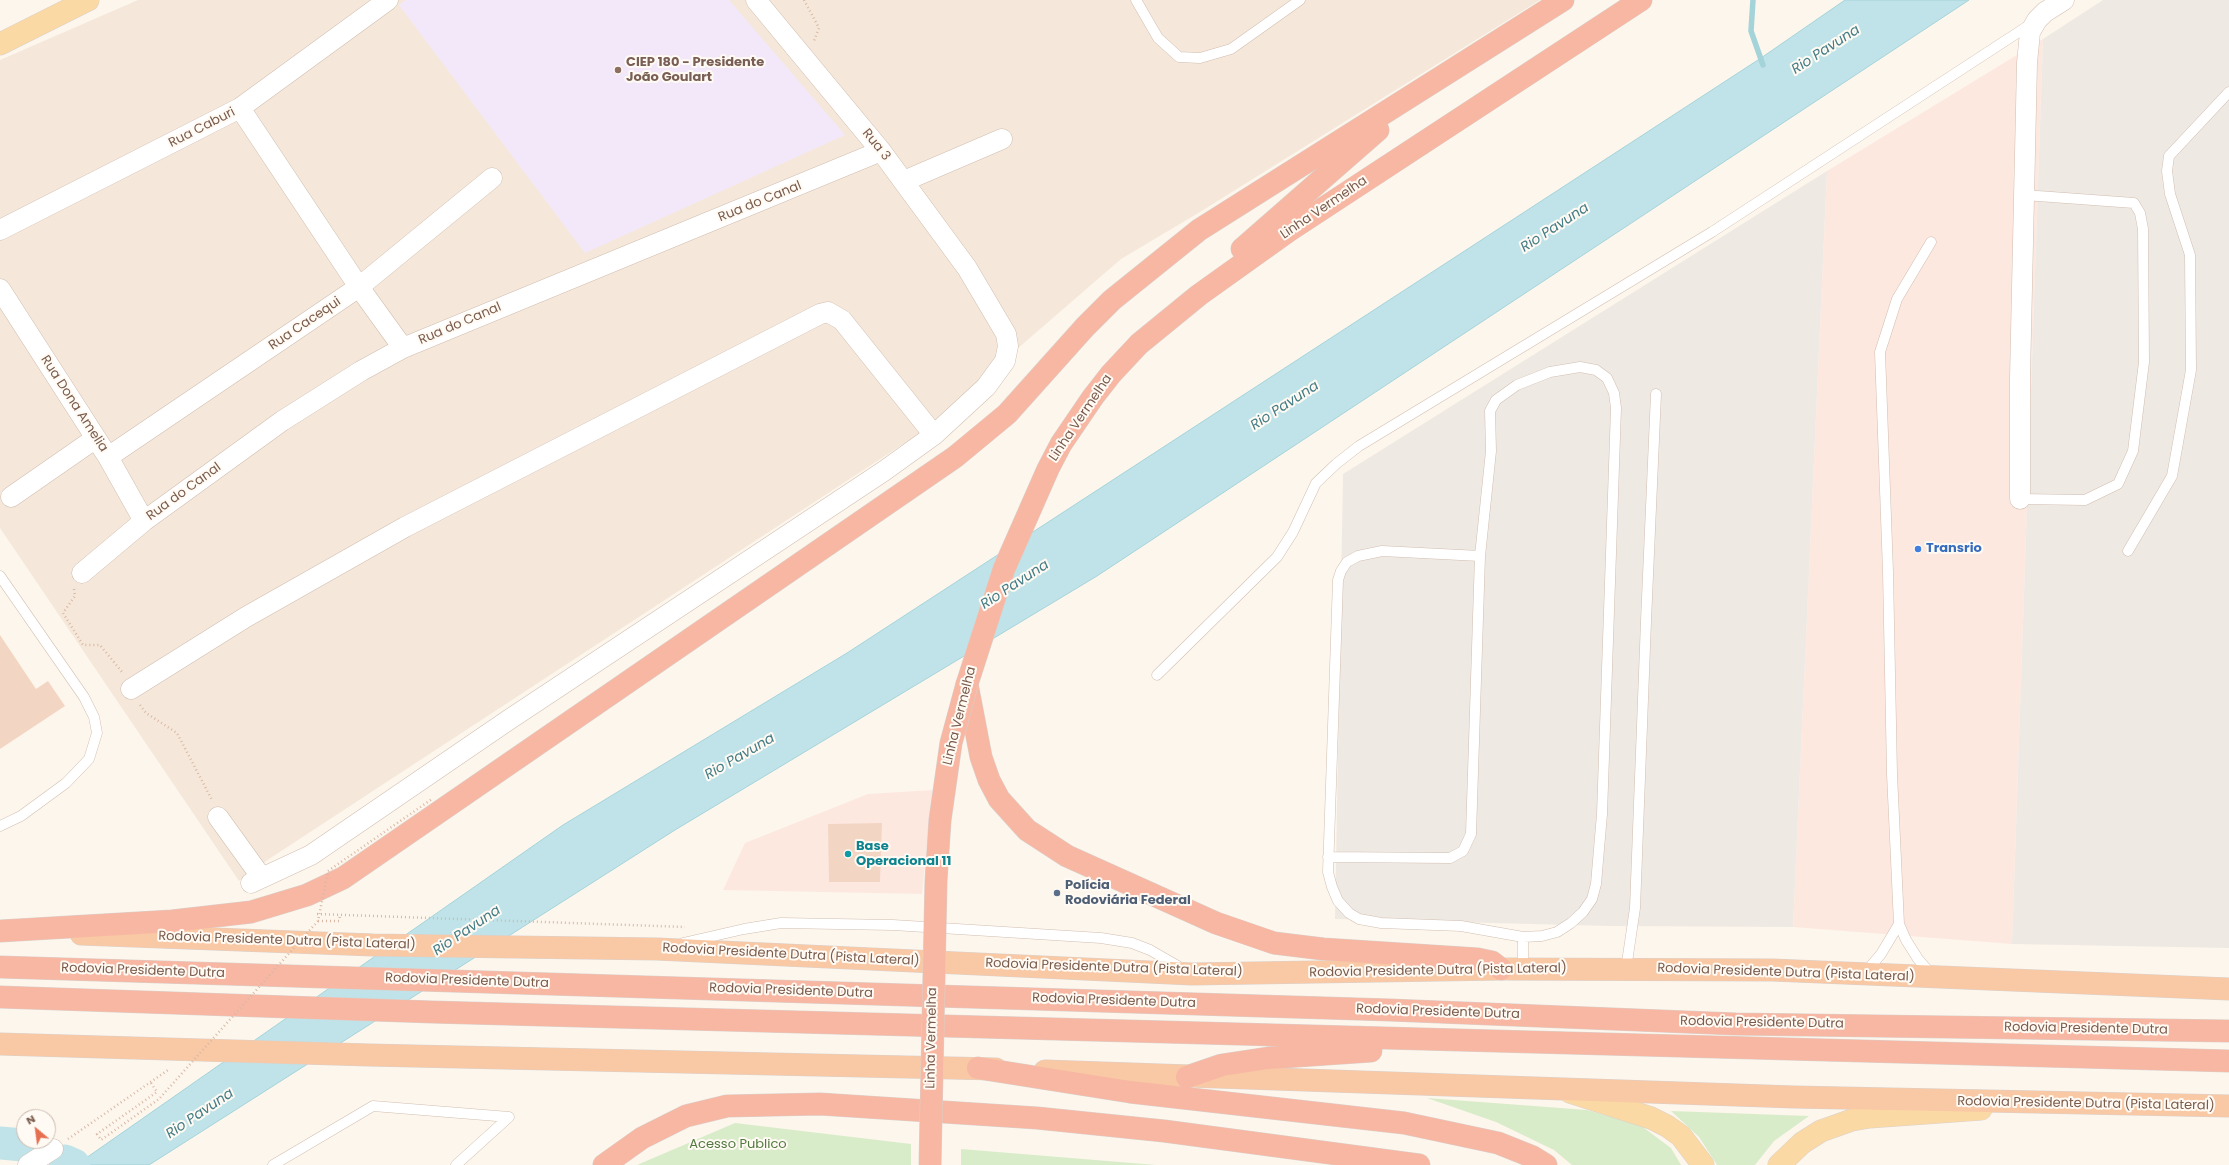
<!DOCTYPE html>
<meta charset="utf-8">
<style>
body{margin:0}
#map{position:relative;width:2229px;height:1165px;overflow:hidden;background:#fdf6ec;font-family:Poppins,sans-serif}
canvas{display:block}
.north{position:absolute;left:16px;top:1109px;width:40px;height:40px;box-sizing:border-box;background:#fffaf3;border:1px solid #cabbb1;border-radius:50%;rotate:331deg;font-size:11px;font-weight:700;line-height:16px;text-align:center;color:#7a5c4d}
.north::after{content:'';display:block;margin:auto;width:14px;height:18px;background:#e76f51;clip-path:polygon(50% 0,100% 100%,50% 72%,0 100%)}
</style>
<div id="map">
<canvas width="2229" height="1165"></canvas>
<div class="north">N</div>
</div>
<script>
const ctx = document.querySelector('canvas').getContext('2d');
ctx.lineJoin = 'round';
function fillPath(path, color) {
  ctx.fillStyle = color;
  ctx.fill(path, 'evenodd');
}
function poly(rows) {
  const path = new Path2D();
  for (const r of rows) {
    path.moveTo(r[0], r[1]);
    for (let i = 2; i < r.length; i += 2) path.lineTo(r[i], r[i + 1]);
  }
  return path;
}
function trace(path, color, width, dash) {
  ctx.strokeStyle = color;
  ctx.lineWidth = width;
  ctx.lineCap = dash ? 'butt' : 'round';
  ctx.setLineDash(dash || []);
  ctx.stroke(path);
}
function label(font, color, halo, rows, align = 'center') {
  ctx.font = font + ' Poppins,sans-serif';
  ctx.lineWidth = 4;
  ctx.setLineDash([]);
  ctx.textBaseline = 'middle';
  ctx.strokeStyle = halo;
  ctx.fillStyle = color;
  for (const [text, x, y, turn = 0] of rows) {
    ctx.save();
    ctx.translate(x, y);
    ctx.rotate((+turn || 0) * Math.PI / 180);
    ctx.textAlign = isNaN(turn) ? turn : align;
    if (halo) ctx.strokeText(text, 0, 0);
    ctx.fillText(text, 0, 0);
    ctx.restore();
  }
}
fillPath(poly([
 [138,0,1540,0,1200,212,1121,259,920,433,269,859,239,881,0,528,0,60]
]), '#f5e8da');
fillPath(poly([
 [2043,39,2012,944,1793,927,1827,171],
 [933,790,922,894,723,890,745,843,868,794]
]), '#fde8e0');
fillPath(poly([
 [2103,0,2229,0,2229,948,2012,944,2043,39],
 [1827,171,1793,927,1609,926,1335,919,1343,474]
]), '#efe9e4');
fillPath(poly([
 [406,0,729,0,845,135,585,253,399,5]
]), '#f3e8fa');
fillPath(poly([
 [1427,1098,1587,1110,1640,1125,1671,1148,1681,1165,1572,1165,1554,1150,1496,1122],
 [1671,1111,1809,1116,1774,1141,1755,1165,1717,1165,1699,1137],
 [735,1123,911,1144,911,1165,637,1165],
 [961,1149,1156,1165,961,1165]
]), '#d8ecc9');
const water = poly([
 [1845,0,1969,0,1097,576,675,830,149,1165,76,1165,563,825,847,653,1761,58,1845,0]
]);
fillPath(water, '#bfe3e8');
trace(water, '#a5d3da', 1);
trace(poly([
 [1753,0,1751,31,1763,65]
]), '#a5d3da', 5.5);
trace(poly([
 [0,1143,23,1145],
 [65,1161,74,1165]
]), '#bfe3e8', 33);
fillPath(poly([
 [0,635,36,689,48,681,65,706,0,749],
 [882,823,880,882,829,882,828,824]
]), '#f3d5c3');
const service = poly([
 [1136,0,1158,38,1179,57,1200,58,1231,49,1300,0],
 [1931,242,1897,299,1880,352,1888,572,1892,774,1899,924,1906,940,1918,959,1932,975],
 [2020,499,2085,500,2118,484,2133,451,2144,362,2143,229,2140,213,2134,203,2024,195],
 [2128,551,2172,476,2191,370,2190,255,2170,194,2167,171,2169,156,2229,92],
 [0,576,84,697,94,717,97,733,89,759,66,783,21,816,0,826],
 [1157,675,1277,557,1293,532,1316,483,1336,464,1359,446,1712,232,2031,24],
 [1328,857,1450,858,1463,851,1471,834,1480,556,1491,451,1490,411,1496,400,1517,385,1550,372,1580,367,1596,370,1607,378,1614,393,1616,408,1602,814,1596,884,1592,899,1583,912,1571,923,1557,932,1542,936,1523,937,1461,926,1381,923,1359,919,1349,913,1338,901,1332,887,1328,872,1338,580,1341,571,1347,562,1358,556,1382,551,1480,556],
 [1523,937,1523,969],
 [683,943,744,929,781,923,893,925,1101,938,1132,943,1150,950,1183,969],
 [1626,969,1635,908,1646,621,1656,394],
 [1865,973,1881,954,1899,924],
 [273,1165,373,1106,509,1117,456,1165]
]);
const minor = poly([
 [240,108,359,287,403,348],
 [904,181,1002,139],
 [0,230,240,108,388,0],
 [0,289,108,457,144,521],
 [108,457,359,287,492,178],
 [11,497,96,438],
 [2020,499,2020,377,2027,63,2030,32,2037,20,2045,12,2064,0],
 [82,573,144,521,282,421,361,371,403,348,881,151],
 [131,689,246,617,405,527,820,314,828,312,842,320,934,435],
 [218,817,262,878],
 [251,883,311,855,507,721,884,471,934,435,986,387,1005,361,1008,346,1006,334,967,268,881,151,756,0],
 [28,1165,53,1149]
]);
const primary = poly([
 [0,44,88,0],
 [1570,1092,1651,1118,1667,1126,1681,1136,1703,1165],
 [1779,1165,1802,1143,1821,1131,1852,1120,1869,1117,1981,1109]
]);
const trunk = poly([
 [81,934,373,945,657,949,1192,974,1501,969,1772,970,2229,989],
 [0,1044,369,1055,996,1069],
 [1045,1071,1794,1097,2229,1106]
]);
const motorway = poly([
 [1242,249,1378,130],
 [0,931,172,921,251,912,307,895,343,878,955,457,1007,414,1085,327,1112,300,1199,230,1563,0],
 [0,967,1390,1010,1736,1024,2229,1031],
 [1501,969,1492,962,1478,959,1323,949,1274,943,1216,923,1067,856,1027,830,999,799,989,780,981,757,967,684,1004,569,1048,469,1061,444,1093,397,1111,374,1139,344,1199,295,1290,230,1641,0],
 [0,997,432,1012,2229,1061],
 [978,1068,1130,1092,1404,1123,1498,1143,1533,1157,1546,1165],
 [1187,1077,1222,1065,1268,1058,1371,1051],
 [604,1165,642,1138,686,1116,727,1106,820,1104,1037,1118,1164,1131,1419,1165]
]);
trace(service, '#d1beb0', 11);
trace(minor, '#d1beb0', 21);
trace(primary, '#dad1cd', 23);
trace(trunk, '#dad1cd', 23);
trace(motorway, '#dad1cd', 23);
trace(poly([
 [804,0,819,28,814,41],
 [74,589,75,596,63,613,83,645,100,645,122,672],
 [140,705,146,713,177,733,212,800],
 [317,914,685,927],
 [318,921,339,921,340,916,338,916],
 [68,1139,168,1070]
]), '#d9b8a5', 2.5, [1, 3]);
trace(service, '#fff', 10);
trace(minor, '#fff', 20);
trace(primary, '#fbd9a5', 22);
trace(trunk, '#f9c8a4', 22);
trace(motorway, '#f7b7a3', 22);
const motorwayBridge = poly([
 [930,1165,936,881,940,820,951,743,967,684]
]);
trace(motorwayBridge, '#dad1cd', 23, []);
trace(poly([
 [151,1083,157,1092,97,1134,101,1140,159,1099,318,921,328,871,432,799]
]), '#d9b8a5', 2.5, [1, 3]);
trace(motorwayBridge, '#f7b7a3', 22);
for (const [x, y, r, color] of [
 [618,70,4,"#8d6e63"],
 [1918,549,4,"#3f7fe0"],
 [848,854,4,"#0f9aa8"],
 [1057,893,4,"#5c6f8a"]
]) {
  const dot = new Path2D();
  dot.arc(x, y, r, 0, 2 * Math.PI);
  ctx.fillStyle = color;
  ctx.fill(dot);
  trace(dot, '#fffaf3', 1.5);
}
label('bold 13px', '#785e54', '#fffaf3', [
 ["CIEP 180 - Presidente",626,63],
 ["João Goulart",626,78]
], 'left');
label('13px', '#7a5c4d', '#fffaf3', [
 ["Rua Caburi",202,128,-27],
 ["Rua 3",876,145,51],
 ["Rua do Canal",760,202,-22],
 ["Linha Vermelha",1324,208,-34],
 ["Rua Cacequi",305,324,-34],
 ["Rua do Canal",460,324,-23],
 ["Rua Dona Amelia",74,404,57],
 ["Linha Vermelha",1081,418,-56],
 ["Rua do Canal",184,492,-36],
 ["Linha Vermelha",960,716,-76],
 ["Rodovia Presidente Dutra (Pista Lateral)",287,941,2],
 ["Rodovia Presidente Dutra (Pista Lateral)",791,955,3],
 ["Rodovia Presidente Dutra (Pista Lateral)",1114,968,2],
 ["Rodovia Presidente Dutra",143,971,2],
 ["Rodovia Presidente Dutra (Pista Lateral)",1438,971,-1],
 ["Rodovia Presidente Dutra (Pista Lateral)",1786,973,2],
 ["Rodovia Presidente Dutra",467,981,2],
 ["Rodovia Presidente Dutra",791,991,2],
 ["Rodovia Presidente Dutra",1114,1001,2],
 ["Rodovia Presidente Dutra",1438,1012,2],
 ["Rodovia Presidente Dutra",1762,1023,1],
 ["Rodovia Presidente Dutra",2086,1029,1],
 ["Linha Vermelha",932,1038,-89],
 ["Rodovia Presidente Dutra (Pista Lateral)",2086,1104,1]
]);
label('bold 13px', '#366cbe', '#fffaf3', [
 ["Transrio",1926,549]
], 'left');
label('bold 13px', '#0d838f', '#fffaf3', [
 ["Base",856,847],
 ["Operacional 11",856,862]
], 'left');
label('bold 13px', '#4e5e75', '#fffaf3', [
 ["Polícia",1065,886],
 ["Rodoviária Federal",1065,901]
], 'left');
label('13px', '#537a41', '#fffaf3', [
 ["Acesso Publico",738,1145]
]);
label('italic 14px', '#437c86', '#fffaf3', [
 ["Rio Pavuna",1826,50,-33],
 ["Rio Pavuna",1555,228,-33],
 ["Rio Pavuna",1285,406,-33],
 ["Rio Pavuna",1015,585,-33],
 ["Rio Pavuna",740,757,-30],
 ["Rio Pavuna",467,931,-34],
 ["Rio Pavuna",200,1114,-34]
]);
</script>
